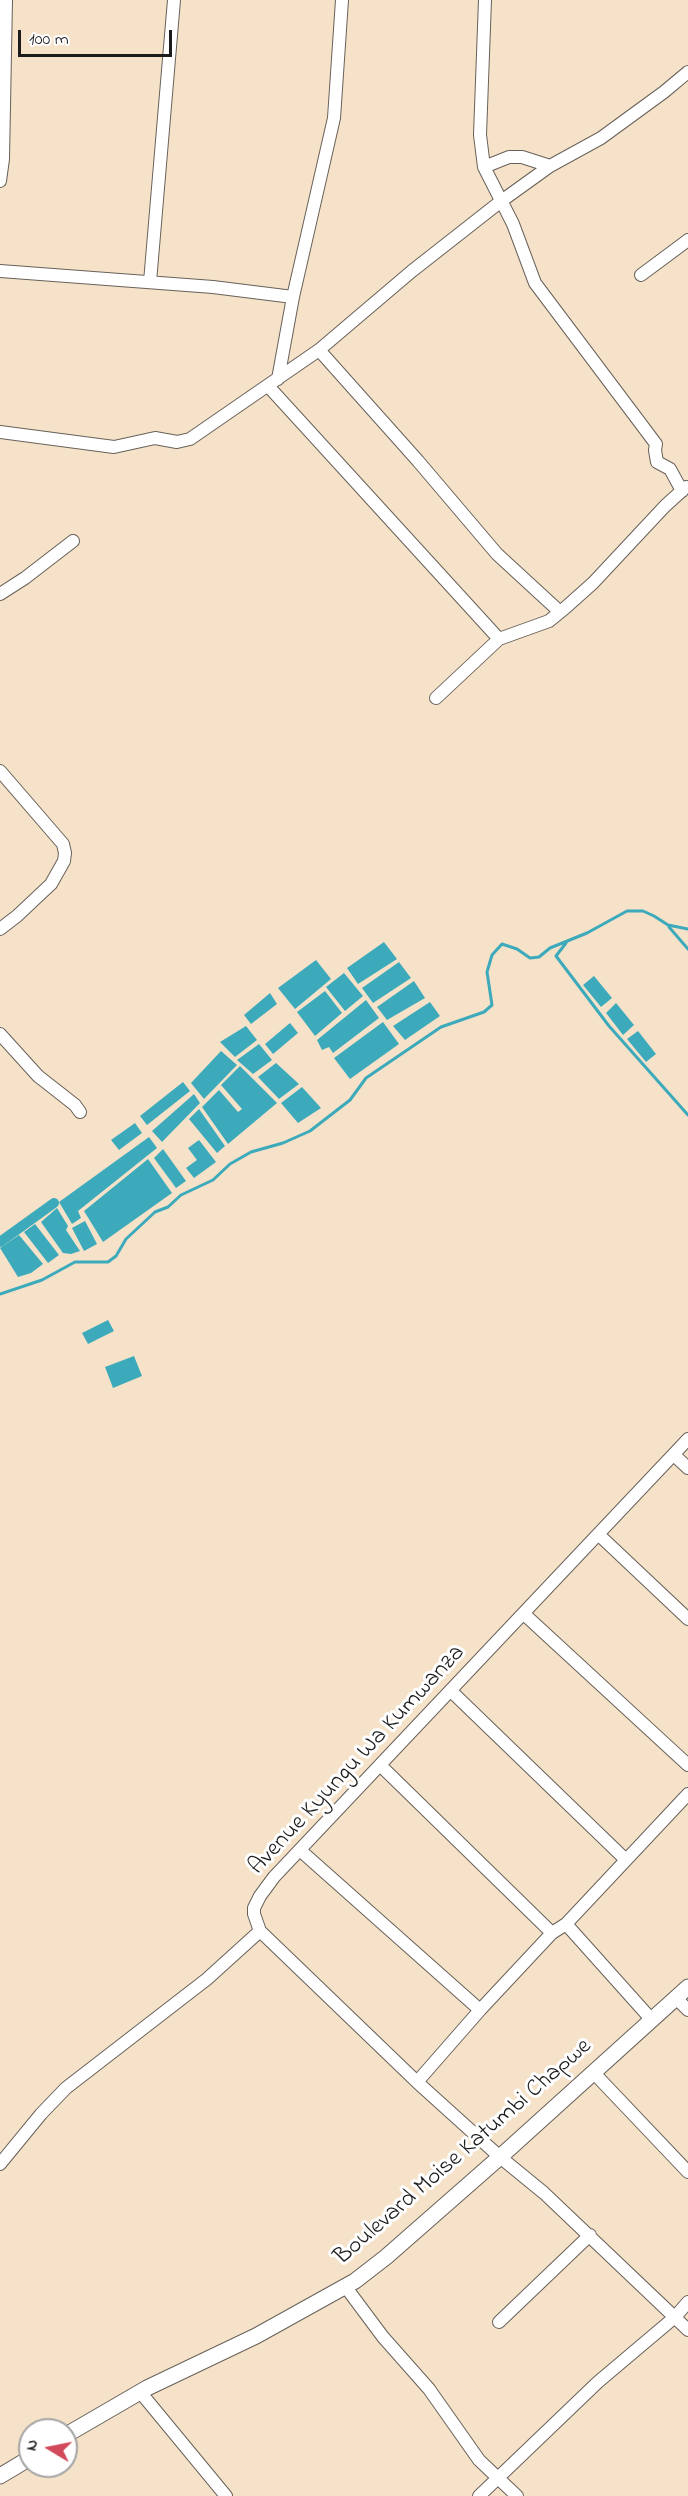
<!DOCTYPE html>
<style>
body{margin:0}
#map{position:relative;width:688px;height:2496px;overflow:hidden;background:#f5e2c9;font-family:"Indie Flower",sans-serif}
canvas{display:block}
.north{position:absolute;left:18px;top:2418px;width:60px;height:60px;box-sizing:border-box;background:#fff;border:2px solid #a4a4a4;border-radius:50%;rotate:280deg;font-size:16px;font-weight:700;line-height:24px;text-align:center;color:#1c1c1c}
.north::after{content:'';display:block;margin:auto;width:21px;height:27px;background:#d1495b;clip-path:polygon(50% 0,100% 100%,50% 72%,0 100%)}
.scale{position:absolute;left:18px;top:30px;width:154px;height:27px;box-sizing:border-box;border:3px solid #1c1c1c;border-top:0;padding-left:8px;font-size:18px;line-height:21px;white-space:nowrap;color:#1c1c1c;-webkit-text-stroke:4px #fff;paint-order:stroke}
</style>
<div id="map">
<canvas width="688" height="2496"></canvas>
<div class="north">N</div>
<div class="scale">100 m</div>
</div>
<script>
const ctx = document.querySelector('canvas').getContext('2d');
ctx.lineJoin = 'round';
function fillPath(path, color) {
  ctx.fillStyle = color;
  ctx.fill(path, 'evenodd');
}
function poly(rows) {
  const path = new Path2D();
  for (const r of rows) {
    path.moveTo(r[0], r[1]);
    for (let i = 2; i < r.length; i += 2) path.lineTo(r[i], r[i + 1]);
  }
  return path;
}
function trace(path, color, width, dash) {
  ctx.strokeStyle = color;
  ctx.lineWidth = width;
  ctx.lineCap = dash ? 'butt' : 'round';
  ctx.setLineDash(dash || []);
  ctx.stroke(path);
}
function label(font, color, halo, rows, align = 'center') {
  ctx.font = font + ' "Indie Flower",sans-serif';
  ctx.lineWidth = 6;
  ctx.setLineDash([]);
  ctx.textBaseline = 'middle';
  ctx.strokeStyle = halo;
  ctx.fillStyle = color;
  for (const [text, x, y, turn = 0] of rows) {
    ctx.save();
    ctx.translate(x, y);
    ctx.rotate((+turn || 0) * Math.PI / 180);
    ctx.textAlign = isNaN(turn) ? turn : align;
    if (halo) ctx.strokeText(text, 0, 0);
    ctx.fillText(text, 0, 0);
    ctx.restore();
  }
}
fillPath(poly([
 [384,942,397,959,358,984,347,968],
 [316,960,331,979,295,1009,278,988],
 [399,962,411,978,373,1003,362,988],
 [344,973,363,996,345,1011,326,987],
 [594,976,612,998,601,1007,583,985],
 [414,981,425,998,387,1020,377,1007],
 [325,991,342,1013,315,1036,297,1012],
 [270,993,277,1004,251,1024,244,1015],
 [366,1000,379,1018,333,1053,329,1047,322,1050,317,1040],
 [430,1002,440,1016,405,1040,393,1026],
 [616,1003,634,1025,623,1035,606,1013],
 [383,1022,399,1044,350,1079,334,1058],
 [290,1023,298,1033,273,1054,265,1044],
 [246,1026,257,1040,235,1057,220,1042],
 [638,1031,656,1054,646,1062,627,1039],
 [259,1044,272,1060,253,1074,237,1060],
 [221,1051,237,1065,204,1099,191,1083],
 [276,1063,299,1084,279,1099,258,1077],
 [240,1066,277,1103,228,1144,202,1107,219,1090,238,1112,242,1109,221,1085],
 [183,1082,190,1091,147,1125,140,1116],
 [302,1087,321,1108,298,1123,281,1103],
 [194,1094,200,1103,162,1142,152,1131],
 [199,1109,225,1146,217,1153,189,1119],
 [135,1123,142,1133,119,1150,111,1140],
 [149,1137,157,1148,78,1211,81,1218,72,1224,59,1202],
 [199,1140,216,1162,194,1178,186,1168,197,1160,188,1148],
 [163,1149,186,1181,176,1188,154,1158],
 [148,1159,172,1193,103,1242,84,1211],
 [57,1208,68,1226,66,1230,80,1251,71,1254,63,1253,41,1222],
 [85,1221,97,1244,84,1251,72,1228],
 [35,1224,59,1255,48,1263,24,1232],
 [19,1235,43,1264,31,1273,18,1277,0,1248],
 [108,1320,114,1331,88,1344,82,1333],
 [134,1356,142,1376,113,1388,105,1367]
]), '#3daabc');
trace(poly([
 [669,927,688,949],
 [566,943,556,956,609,1026,688,1115],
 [0,1294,42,1280,75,1262,108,1262,116,1256,126,1239,155,1212,168,1207,181,1195,213,1180,230,1164,251,1152,283,1143,310,1131,350,1100,366,1078,441,1027,484,1012,492,1005,487,972,492,955,502,944,517,949,530,958,539,957,550,948,587,933,627,911,643,911,654,916,668,925,688,929]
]), '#3daabc', 3);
trace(poly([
 [0,1242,54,1203]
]), '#3daabc', 10);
const minor = poly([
 [485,0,480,135,484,167,513,224,535,283,656,444,655,450,657,462,670,469,682,491],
 [484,167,509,157,522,157,550,166],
 [0,181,3,159,6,0],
 [0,271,213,287,293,297],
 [641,275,688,240],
 [150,282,174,0],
 [319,350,418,461,497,554,560,612],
 [278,379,293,297,334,118,342,0],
 [269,387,499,639],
 [0,432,114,447,155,438,177,442,190,439,319,350,412,271,500,202,550,166,601,138,664,92,688,72],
 [0,594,25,578,73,541],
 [436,698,499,639,549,621,565,608,593,583,665,506,686,487],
 [0,771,63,844,65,853,64,861,51,884,17,916,0,929],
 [0,1034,38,1076,75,1105,80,1112],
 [688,1439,274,1877,260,1896,254,1908,254,1914,260,1931,417,2082,500,2157,544,2193,688,2330],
 [674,1455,688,1468],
 [598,1534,688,1619],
 [524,1614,688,1765],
 [451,1691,626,1860],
 [381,1766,552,1933],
 [301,1851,480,2010],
 [566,1924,651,2019],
 [676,1998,688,2010],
 [593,2072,688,2172],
 [417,2082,480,2010,552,1933,566,1924,688,1794],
 [0,2164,41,2114,66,2088,207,1979,260,1931],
 [345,2286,383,2337,429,2389,479,2460,517,2496],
 [499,2322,590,2235],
 [141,2393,226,2496],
 [479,2496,598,2382,675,2317,688,2302]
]);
const tertiary = poly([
 [66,2435,147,2388,256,2336,355,2281,386,2257,500,2157,688,1987],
 [0,2476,30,2458]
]);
trace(minor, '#686159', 14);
trace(tertiary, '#686159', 17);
trace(minor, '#fff', 12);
trace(tertiary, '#fff', 15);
label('24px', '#1c1c1c', '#fff', [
 ["Avenue Kyungu Wa Kumwanza",358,1761,-47],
 ["Boulevard Moise Katumbi Chapwe",464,2153,-41]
]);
</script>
